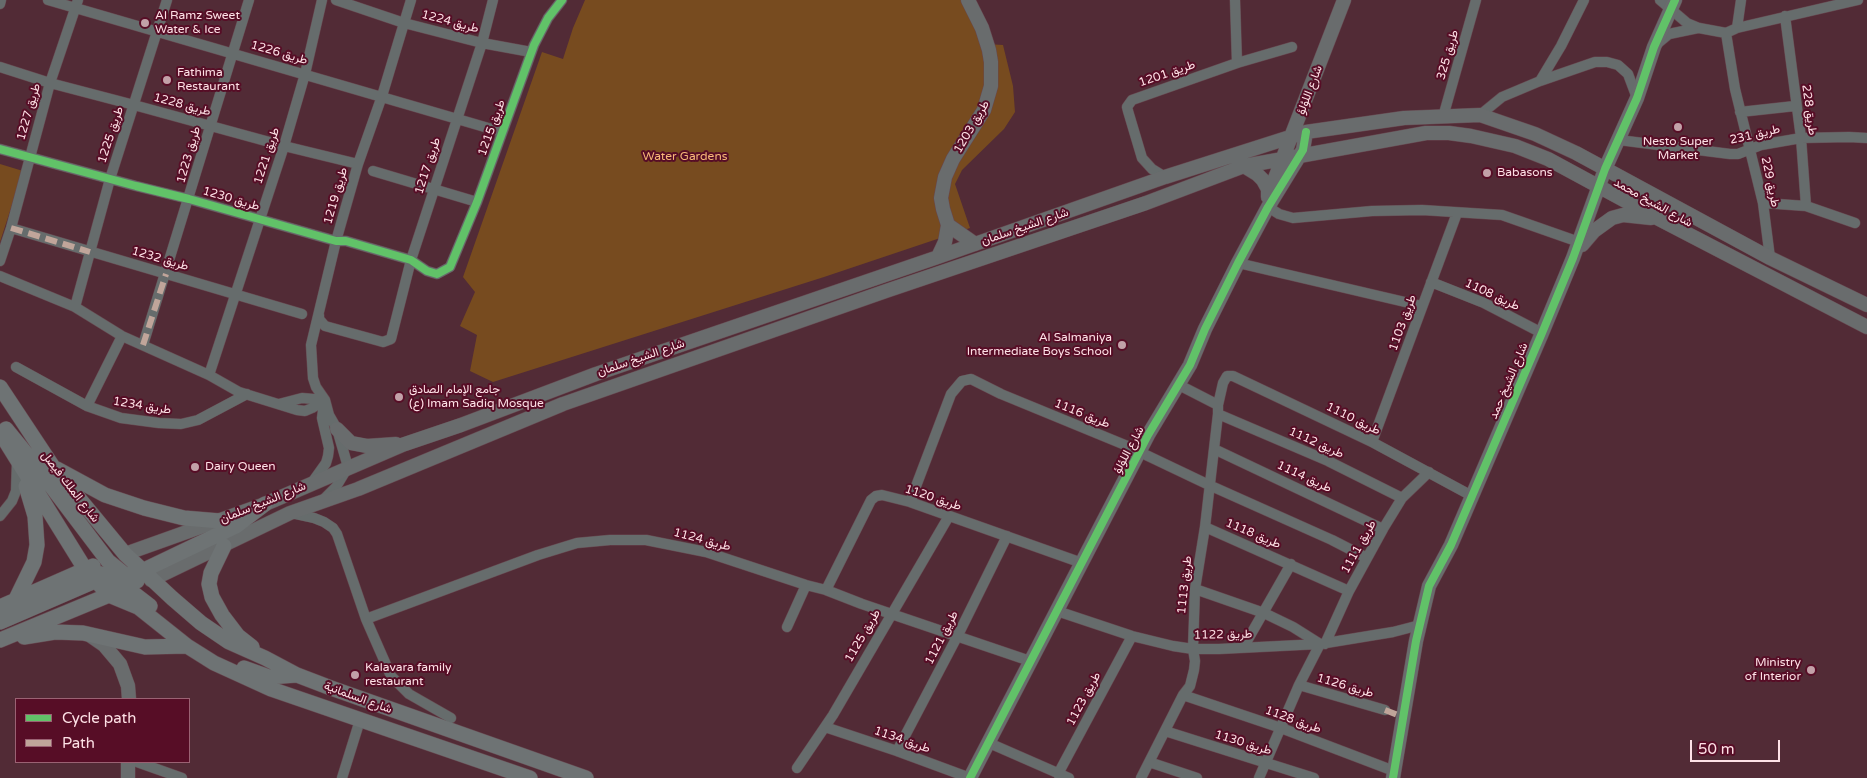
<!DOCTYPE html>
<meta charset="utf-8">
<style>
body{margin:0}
#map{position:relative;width:1867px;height:778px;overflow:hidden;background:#522b36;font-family:"Varela Round",sans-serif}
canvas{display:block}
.legend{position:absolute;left:15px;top:698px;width:175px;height:65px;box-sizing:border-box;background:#570d26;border:1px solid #9a6273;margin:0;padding:6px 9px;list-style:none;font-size:15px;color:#fee1e6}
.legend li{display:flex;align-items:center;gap:10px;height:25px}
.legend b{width:25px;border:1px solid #9a6273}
.scale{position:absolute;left:1690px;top:740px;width:90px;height:22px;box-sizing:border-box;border:2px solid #fee1e6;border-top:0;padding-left:6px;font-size:15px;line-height:18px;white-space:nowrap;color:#fee1e6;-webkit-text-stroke:4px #570d26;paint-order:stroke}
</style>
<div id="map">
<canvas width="1867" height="778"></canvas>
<ul class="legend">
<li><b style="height:6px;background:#61c268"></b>Cycle path</li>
<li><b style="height:6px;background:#c0a59a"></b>Path</li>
</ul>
<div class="scale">50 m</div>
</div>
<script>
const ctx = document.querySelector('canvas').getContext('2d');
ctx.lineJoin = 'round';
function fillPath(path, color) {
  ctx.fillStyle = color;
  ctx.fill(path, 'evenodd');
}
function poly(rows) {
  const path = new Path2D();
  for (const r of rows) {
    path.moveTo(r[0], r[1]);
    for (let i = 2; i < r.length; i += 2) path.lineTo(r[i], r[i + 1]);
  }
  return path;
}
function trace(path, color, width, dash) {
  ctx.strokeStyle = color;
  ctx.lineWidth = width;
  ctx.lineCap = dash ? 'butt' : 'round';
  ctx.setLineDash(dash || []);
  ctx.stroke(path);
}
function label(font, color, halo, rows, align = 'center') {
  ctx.font = font + ' "Varela Round",Vazirmatn,sans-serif';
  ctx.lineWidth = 4;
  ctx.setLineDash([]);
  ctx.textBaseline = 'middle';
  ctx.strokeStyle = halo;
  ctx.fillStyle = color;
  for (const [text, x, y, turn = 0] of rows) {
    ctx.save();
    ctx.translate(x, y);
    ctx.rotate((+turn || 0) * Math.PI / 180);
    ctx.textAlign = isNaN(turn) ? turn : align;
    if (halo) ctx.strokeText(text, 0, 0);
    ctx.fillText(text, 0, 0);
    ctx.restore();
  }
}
fillPath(poly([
 [585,0,973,0,986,44,1003,45,1013,86,1015,112,1004,129,962,170,955,184,970,228,824,277,493,382,470,371,477,335,460,326,475,292,463,277,542,52,563,59,573,28],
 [0,164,23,171,0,242]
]), '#774b1f');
const street = poly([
 [48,0,502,132],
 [336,0,404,23,482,43,531,52],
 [1235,0,1237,63],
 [1660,0,1687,23,1699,28,1726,33,1737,28,1858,0],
 [0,4,1,0],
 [1785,16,1801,138,1806,206],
 [1737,28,1741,0],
 [1726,33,1735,89,1763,203,1770,258],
 [1657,44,1669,34,1698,28],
 [0,67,50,83,134,105,284,146,358,164],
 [1540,81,1561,46,1584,0],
 [1740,112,1795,106],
 [1480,115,1502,97,1540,81,1595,62,1607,62,1618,65,1628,74,1637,98],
 [1443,117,1476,0],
 [1619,140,1730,154,1738,154,1761,145,1801,138,1849,137,1867,138],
 [0,149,136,186,189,199,336,241,346,241,411,260,427,271,437,274,450,267,477,202,534,45,548,18,562,0],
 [373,171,477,202],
 [1165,177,1152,169,1142,158,1128,111,1127,107,1132,100,1237,63,1292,47],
 [1763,203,1806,206,1855,223],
 [1268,207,1279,214,1293,218,1372,211,1422,210,1502,215,1579,242],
 [11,228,302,314],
 [0,261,11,228,50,83,78,0],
 [1238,263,1422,306],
 [0,276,75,307,122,336,209,375,239,392,297,410,305,411,312,408,325,400],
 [1431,282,1484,303,1542,333],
 [75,307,110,179,167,0],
 [319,315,319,319,325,326,383,342,391,339,411,260,482,43,493,0],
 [143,345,249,0],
 [16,367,87,406,121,418,159,423,181,424,198,420,247,394],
 [209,375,284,146,305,74,322,0],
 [1179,385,1218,405],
 [279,404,302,398,325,400],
 [87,406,122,336],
 [1218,414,1328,461,1402,498],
 [1372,442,1457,213],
 [1214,449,1383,529],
 [311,484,326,463,328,456,329,448,322,418,324,403],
 [324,499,336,487,348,467,337,429,329,415,325,400,316,387,313,378,311,345,336,241,358,164,382,96,411,0],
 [910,502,951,394,962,381,971,379,1001,394,1125,445,1209,485,1332,540,1367,558],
 [291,513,314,518,324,522,333,528,337,534,366,619,391,676,409,694,451,718],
 [0,516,12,501,16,491,17,461],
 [1205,527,1349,591],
 [1195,589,1264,613,1293,627,1320,644,1299,685,1259,778],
 [826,590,871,500,876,496,882,495,910,502,1082,563],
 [1057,611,1132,636,1173,646,1193,649,1219,649,1320,644,1393,632,1420,625],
 [366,619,538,555,577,543,610,540,646,540,706,552,806,585,826,590,862,604,1030,661],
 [787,627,806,585],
 [1325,644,1349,591,1383,529,1402,498,1429,472],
 [1243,648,1291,564],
 [1299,685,1385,710],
 [1183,695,1281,728,1394,771],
 [825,727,897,751,970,778],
 [1165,731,1314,778],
 [989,743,1069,778],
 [897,751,958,635,1007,536],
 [137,762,182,778],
 [1149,762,1197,778],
 [797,768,833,715,949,516],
 [1058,774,1132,636],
 [342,778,360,720],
 [1141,778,1183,695,1190,686,1194,670,1195,661,1193,649,1195,589,1205,527,1218,414,1218,405,1223,383,1227,376,1233,376,1372,442,1472,496]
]);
const secondary = poly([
 [1244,166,1257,174,1263,180,1268,189,1268,197],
 [1270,191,1344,0],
 [948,225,975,244],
 [1582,245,1594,231,1612,218,1623,215,1651,218],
 [938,257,945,242,948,225,943,209,941,198,945,177,953,159,984,110,991,86,991,62,989,50,982,28,968,0],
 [337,429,351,443,367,446,396,444],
 [125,554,265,504,402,445,461,425,596,374,938,257,1165,177,1306,132,1404,118,1480,115,1535,134,1576,153,1770,258,1867,305],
 [151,580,290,513,358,489,563,404,886,291,1146,203,1244,166,1426,133,1449,133,1471,136,1515,146,1548,159,1657,218,1867,327],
 [91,636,104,645,120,664,128,686,129,699],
 [128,778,128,762],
 [970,778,1148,435,1190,365,1205,329,1238,263,1268,207,1303,150,1306,132],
 [1393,778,1416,641,1429,586,1451,545,1542,333,1573,258,1605,169,1637,98,1654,47,1675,0]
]);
const primary = poly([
 [0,387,53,467,125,554,172,598,201,623,229,642,265,658,297,675,331,688,586,778],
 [6,429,33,462,108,561,123,573,137,581],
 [0,432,85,569,109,595,138,607,187,646,214,663,271,689,530,778],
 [57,469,105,495,144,508,184,518,220,521],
 [224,546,211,573,209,584,212,597,222,615,238,636,252,647],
 [86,569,107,576,128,589,150,606],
 [16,599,34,562,37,545,35,516,26,486],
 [0,607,93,566],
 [0,622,104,577],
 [24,637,55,632,83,633,145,647,187,646],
 [0,640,109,595,142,571,236,526,265,504],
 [244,668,269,677,297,675]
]);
trace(street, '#674850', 11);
trace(secondary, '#674850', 15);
trace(primary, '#674850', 16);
trace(street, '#666c6c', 10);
trace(secondary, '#696c6d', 14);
trace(primary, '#6e7374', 15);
trace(poly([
 [11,228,90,252],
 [143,345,166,274],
 [1385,710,1403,717]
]), '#c0a59a', 6, [12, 6]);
trace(poly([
 [0,149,136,186,189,199,336,241,346,241,411,260,427,271,437,274,450,267,477,202,534,45,548,18,562,0],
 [970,778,1148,435,1190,365,1205,329,1238,263,1268,207,1303,150,1306,132],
 [1393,778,1416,641,1429,586,1451,545,1542,333,1573,258,1605,169,1637,98,1654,47,1675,0]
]), '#61c268', 8);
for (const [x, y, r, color] of [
 [145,23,5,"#c2a1a8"],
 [167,80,5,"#c2a1a8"],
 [1678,127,5,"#c2a1a8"],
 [1487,173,5,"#c2a1a8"],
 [1122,345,5,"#c2a1a8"],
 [399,397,5,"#c2a1a8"],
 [195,467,5,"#c2a1a8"],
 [1811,670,5,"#c2a1a8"],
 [355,675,5,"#c2a1a8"]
]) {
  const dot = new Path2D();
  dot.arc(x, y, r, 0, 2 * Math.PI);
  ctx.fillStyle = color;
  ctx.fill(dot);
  trace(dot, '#570d26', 2);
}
label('12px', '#fee1e6', '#570d26', [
 ["Al Ramz Sweet",155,16],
 ["Water & Ice",155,30],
 ["Fathima",177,73],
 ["Restaurant",177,87],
 ["Nesto Super",1678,142,"center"],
 ["Market",1678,156,"center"],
 ["Babasons",1497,173],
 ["Al Salmaniya",1112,338,"right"],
 ["Intermediate Boys School",1112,352,"right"],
 ["جامع الإمام الصادق",409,390],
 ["(ع) Imam Sadiq Mosque",409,404],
 ["Dairy Queen",205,467],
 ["Ministry",1801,663,"right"],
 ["of Interior",1801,677,"right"],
 ["Kalavara family",365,668],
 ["restaurant",365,682]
], 'left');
label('12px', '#fee1e6', '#570d26', [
 ["طريق 1224",450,22,15],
 ["طريق 1226",279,53,16],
 ["طريق 325",1448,55,-74],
 ["طريق 1201",1167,74,-19],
 ["شارع اللؤلؤ",1310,90,-69],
 ["طريق 1228",182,105,15],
 ["طريق 228",1809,110,82],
 ["طريق 1227",29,112,-74],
 ["طريق 1203",972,127,-60],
 ["طريق 1215",492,128,-70],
 ["طريق 1225",111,135,-72],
 ["طريق 231",1755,135,-13],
 ["طريق 1223",189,155,-74],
 ["طريق 1221",267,156,-72],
 ["طريق 1217",428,166,-72],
 ["طريق 229",1770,182,78],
 ["طريق 1219",336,196,-74],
 ["طريق 1230",231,199,16],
 ["شارع الشيخ محمد",1653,203,29],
 ["شارع الشيخ سلمان",1025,227,-19],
 ["طريق 1232",160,259,16],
 ["طريق 1108",1492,295,25],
 ["طريق 1103",1403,323,-70],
 ["شارع الشيخ سلمان",641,358,-19],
 ["شارع الشيخ حمد",1509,381,-67],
 ["طريق 1234",142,406,9],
 ["طريق 1116",1082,414,22],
 ["طريق 1110",1353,419,26],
 ["طريق 1112",1316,443,24],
 ["شارع اللؤلؤ",1129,450,-62],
 ["طريق 1114",1304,477,25],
 ["شارع الملك فيصل",70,487,52],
 ["طريق 1120",933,498,18],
 ["شارع الشيخ سلمان",263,503,-22],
 ["طريق 1118",1253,534,23],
 ["طريق 1124",702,540,15],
 ["طريق 1111",1359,547,-61],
 ["طريق 1113",1185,585,-84],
 ["طريق 1122",1223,635,-1],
 ["طريق 1125",863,636,-60],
 ["طريق 1121",942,638,-63],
 ["طريق 1126",1345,686,16],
 ["شارع السلمانية",358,698,20],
 ["طريق 1123",1084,699,-62],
 ["طريق 1128",1293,720,20],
 ["طريق 1134",902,740,19],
 ["طريق 1130",1243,743,17]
]);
label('12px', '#f7b979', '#570d26', [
 ["Water Gardens",685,157]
]);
</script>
